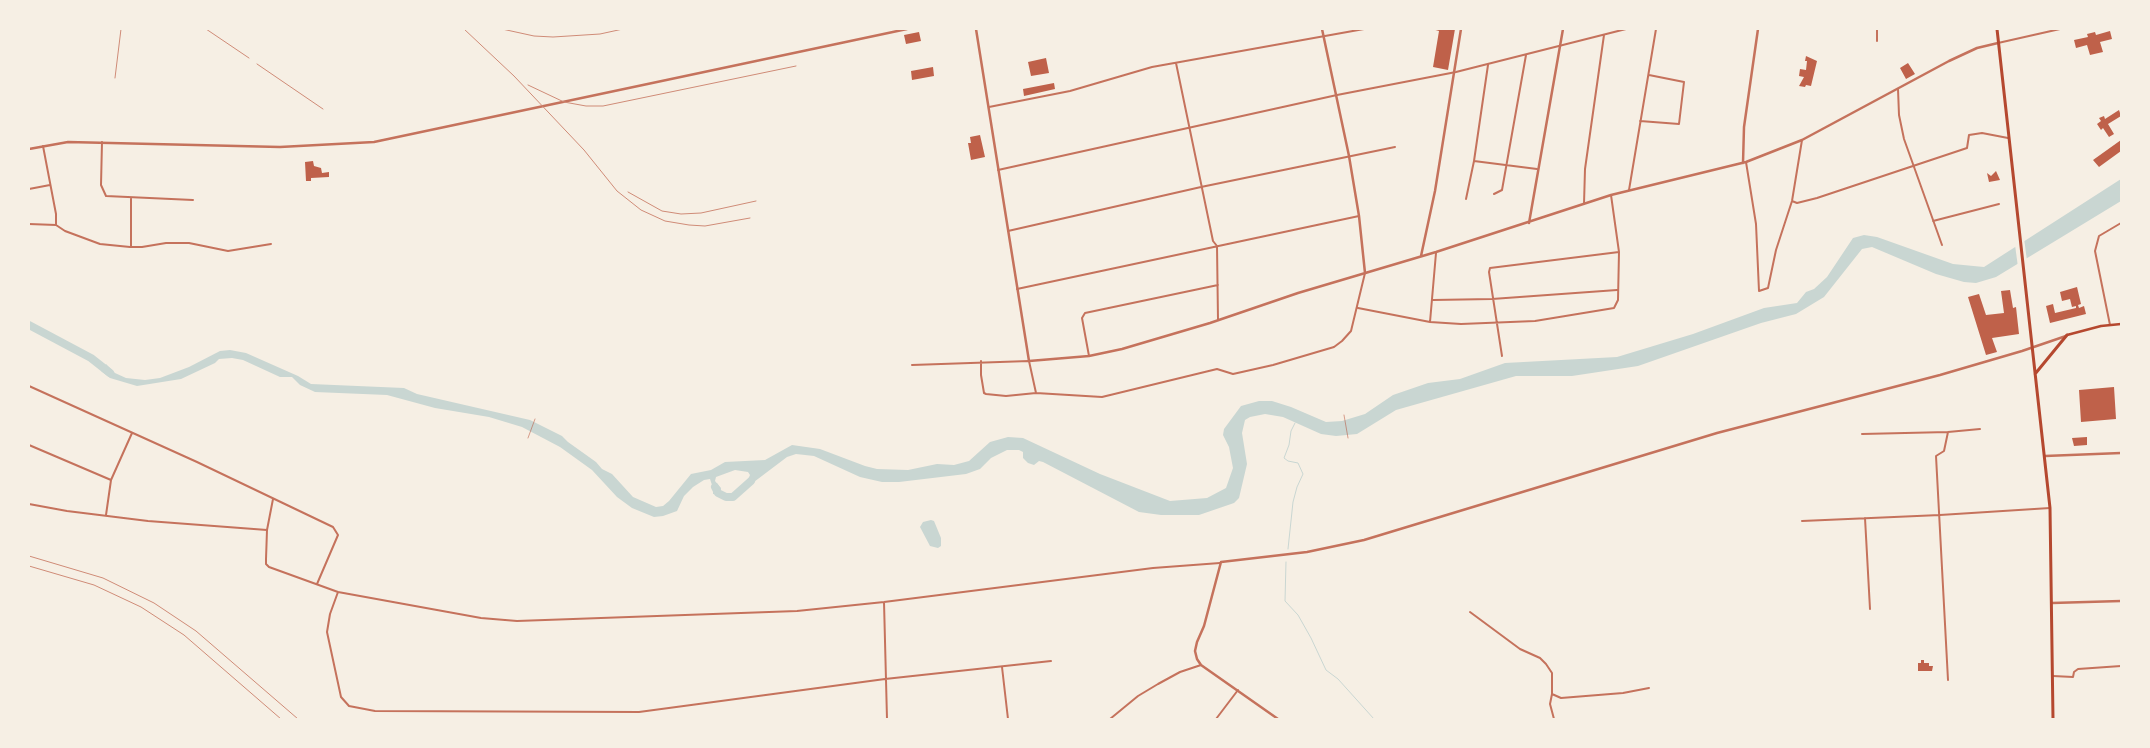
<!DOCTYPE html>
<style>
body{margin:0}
#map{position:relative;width:2150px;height:748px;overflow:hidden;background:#f6efe4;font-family:"Roboto Condensed",sans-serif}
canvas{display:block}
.frame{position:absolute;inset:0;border:30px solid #f6efe4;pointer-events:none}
</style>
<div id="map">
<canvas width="2150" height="748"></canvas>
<div class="frame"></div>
</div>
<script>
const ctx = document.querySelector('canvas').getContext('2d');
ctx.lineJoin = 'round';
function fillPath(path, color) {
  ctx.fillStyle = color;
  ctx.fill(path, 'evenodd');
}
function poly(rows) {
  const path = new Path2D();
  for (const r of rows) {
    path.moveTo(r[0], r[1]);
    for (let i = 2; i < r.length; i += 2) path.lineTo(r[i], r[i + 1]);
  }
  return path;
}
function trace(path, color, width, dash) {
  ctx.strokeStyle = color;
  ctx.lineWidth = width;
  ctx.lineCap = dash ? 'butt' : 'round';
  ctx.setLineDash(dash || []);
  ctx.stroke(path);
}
fillPath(poly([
 [2121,179,2121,201,1996,277,1976,283,1964,282,1936,274,1872,247,1862,249,1824,297,1796,314,1761,323,1638,366,1572,376,1516,376,1396,410,1357,434,1336,436,1321,434,1283,417,1265,414,1250,417,1245,420,1242,433,1247,464,1239,498,1234,503,1199,515,1161,515,1139,512,1043,462,1039,461,1034,465,1028,463,1023,458,1023,452,1019,450,1007,450,991,458,980,469,966,474,899,482,882,482,860,477,814,456,796,454,787,457,746,488,745,486,750,475,748,472,735,470,716,477,715,481,721,488,720,495,713,494,713,488,710,479,704,480,693,487,684,496,677,511,663,516,654,517,632,508,617,497,592,470,560,447,522,427,489,417,435,408,387,395,315,392,300,385,292,377,280,377,243,360,232,358,219,359,215,363,181,379,137,386,110,378,101,371,106,364,115,373,126,378,145,380,160,378,189,367,220,351,230,350,246,353,298,376,311,384,404,388,417,394,530,420,562,436,568,442,596,462,602,469,612,474,633,497,656,507,663,506,669,501,691,474,711,470,725,462,765,460,792,445,820,449,865,466,877,469,908,470,937,464,954,465,969,461,990,442,1008,437,1023,438,1100,474,1170,501,1207,498,1226,488,1233,468,1229,447,1223,435,1224,429,1241,406,1259,401,1272,401,1291,407,1326,422,1342,421,1365,414,1393,395,1428,383,1460,379,1505,363,1617,357,1693,334,1764,308,1797,303,1806,292,1814,289,1827,277,1853,238,1864,235,1877,237,1953,264,1984,267],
 [931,520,934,521,941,538,941,546,938,548,930,546,920,527,923,522]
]), '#c9d6d2');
fillPath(poly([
 [2024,238,2027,261,2018,267,2015,245]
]), '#f6efe4');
trace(poly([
 [1288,549,1293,502,1297,487,1303,474,1298,463,1288,461,1284,458,1289,445,1291,431,1295,423],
 [1286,562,1285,601,1298,615,1311,638,1326,670,1338,679,1374,719]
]), '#c9d6d2', 1);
trace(poly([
 [29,325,91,358,110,373],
 [715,487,718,493,726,497,733,497,751,481]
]), '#c9d6d2', 8);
fillPath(poly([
 [1432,29,1455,29,1448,70,1433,67,1439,31],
 [2110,31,2112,39,2100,42,2103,52,2090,55,2087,45,2076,48,2074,40,2088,37,2087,34,2095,32,2096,35],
 [919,32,921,41,906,44,904,35],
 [1806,56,1817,61,1811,86,1806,85,1805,87,1799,86,1804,77,1799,76,1800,69,1806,70,1807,61,1805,61],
 [1046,58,1049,73,1031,76,1028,62],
 [1908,63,1915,74,1906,79,1900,68],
 [933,67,934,76,912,80,911,71],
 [1054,83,1055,89,1024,96,1023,89],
 [2119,110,2121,116,2108,124,2114,134,2109,137,2103,128,2101,130,2097,124,2101,121,2099,118,2104,116,2105,119],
 [980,135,985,157,971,160,968,143,971,143,970,137],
 [2121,140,2121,151,2099,167,2093,160],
 [313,161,314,166,321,168,322,173,329,172,329,177,311,178,311,181,306,181,305,162],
 [1996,171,2000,180,1989,182,1987,173,1991,176],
 [2077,287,2081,304,2078,305,2079,308,2084,306,2086,314,2050,323,2046,306,2053,304,2055,313,2076,308,2076,306,2072,307,2070,299,2062,301,2060,292],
 [2010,290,2013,308,2016,307,2019,334,1992,338,1997,352,1986,355,1968,297,1979,294,1986,315,2004,313,2001,291],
 [2114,387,2116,419,2081,422,2079,390],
 [2087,437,2087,445,2074,446,2072,438],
 [1921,660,1924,660,1924,663,1929,663,1929,666,1933,666,1932,671,1918,671,1918,663,1921,663]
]), '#bf614a');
trace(poly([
 [1344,415,1348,438],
 [528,438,535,419]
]), '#b5482f', 0.5);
trace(poly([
 [1877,29,1877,41],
 [1998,43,2060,29],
 [1176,63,1213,241,1217,246,1218,320],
 [1898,89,1899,115,1904,139,1942,245],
 [989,107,1070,91,1152,67,1364,29],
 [1640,121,1679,124,1684,82,1649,75],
 [102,142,101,185,106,196,193,200],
 [1474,161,1537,169],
 [1746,162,1756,224,1759,291,1768,288,1776,250,1792,201,1802,140],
 [998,170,1337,95,1456,72,1626,29],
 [29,189,50,185],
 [1629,190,1656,29],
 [1494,194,1502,190,1526,55],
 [1466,199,1474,161,1488,65],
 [1792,201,1797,203,1817,198,1967,148,1969,135,1982,133,2008,138],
 [1584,204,1585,169,1604,35],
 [1933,221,1999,204],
 [29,224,56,225,56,214,43,146],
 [56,225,65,231,100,244,130,247,142,247,166,243,189,243,228,251,271,244],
 [1008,231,1201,187,1395,147],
 [131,246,131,198],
 [1017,289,1359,216],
 [1433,300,1492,299,1617,290],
 [1358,308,1430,322,1461,324,1535,321,1614,308,1618,300,1619,252,1611,195],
 [1430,322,1436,253],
 [2110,325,2095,251,2099,236,2121,223],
 [1089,356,1082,318,1085,313,1218,285],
 [1502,356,1489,272,1490,268,1619,252],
 [981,361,981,375,984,393,986,394,1006,396,1036,393,1102,397,1217,369,1233,374,1273,365,1334,347,1342,341,1351,331,1365,273],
 [912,365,1029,361,1036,393],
 [29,386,197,462,333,527,338,535,317,584],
 [1948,432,1944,451,1936,456,1948,680],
 [1862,434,1948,432,1980,429],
 [29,445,111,480],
 [273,499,267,530,266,559,266,564,269,567,338,592,481,618,517,621,797,611,884,602,1153,568,1220,563],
 [29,504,67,511,148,521,267,530],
 [106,515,111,480,132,433],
 [1865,518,1870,609],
 [1802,521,1940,515,2050,508],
 [338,592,330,614,327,632,341,697,349,706,375,711,639,712,885,679,1051,661],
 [884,602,887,719],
 [1470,612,1520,649,1540,658,1546,664,1552,673,1552,694],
 [1002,667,1008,719],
 [2053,676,2073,677,2074,672,2078,669,2121,666],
 [1110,719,1138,696,1158,684,1180,672,1201,665],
 [1216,719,1238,690],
 [1554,719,1550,704,1552,694,1561,698,1623,693,1649,688]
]), '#c5725c', 2);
trace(poly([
 [976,29,1029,361,1089,356,1122,349,1210,323,1298,293,1436,252,1611,195,1746,162,1802,140,1949,61,1977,48,1998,43],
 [1322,29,1349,156,1359,216,1365,273],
 [29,149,68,142,280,147,374,142,907,29],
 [1743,163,1744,127,1758,29],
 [1529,223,1563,29],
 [1421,256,1435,191,1461,29],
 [2045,456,2121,453],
 [2052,603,2121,601],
 [1278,719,1201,665,1197,659,1195,651,1197,642,1204,626,1221,562,1307,552,1364,540,1717,433,1940,375,2022,351,2066,336]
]), '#c5725c', 2.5);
trace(poly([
 [2067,335,2101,326,2121,324]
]), '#b5482f', 2.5);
trace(poly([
 [1997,29,2050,508,2053,719],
 [2035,374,2067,335]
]), '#b5482f', 3);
trace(poly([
 [206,29,249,58],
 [464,29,514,76,584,150,617,191,641,210,665,221,689,225,705,226,750,218],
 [502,29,534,36,553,37,600,34,623,29],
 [257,64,323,109],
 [115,78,121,29],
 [528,85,564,102,586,106,603,106,796,66],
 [628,192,662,211,681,214,701,213,756,201],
 [29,556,103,578,154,603,196,631,298,719],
 [29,566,94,585,141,607,184,635,281,719]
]), '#cf8b77', 1);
</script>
